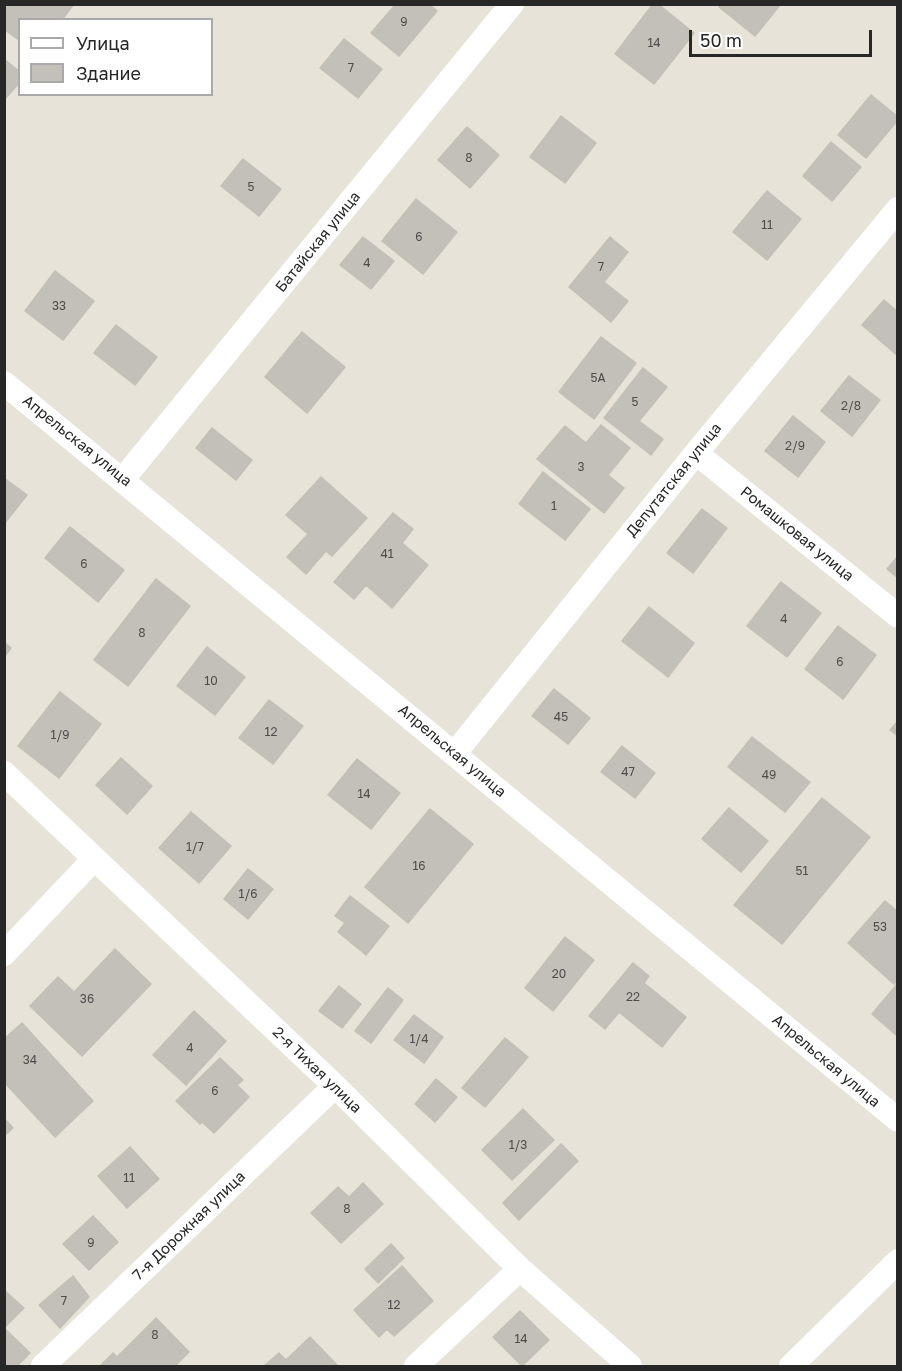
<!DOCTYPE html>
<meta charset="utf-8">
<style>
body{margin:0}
#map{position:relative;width:902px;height:1371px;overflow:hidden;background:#e8e3d9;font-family:"Golos Text",sans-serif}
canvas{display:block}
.frame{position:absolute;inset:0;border:6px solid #272727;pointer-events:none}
.legend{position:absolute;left:18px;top:18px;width:195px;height:78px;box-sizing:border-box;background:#fff;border:2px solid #a9a9a9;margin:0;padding:8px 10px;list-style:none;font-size:18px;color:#272727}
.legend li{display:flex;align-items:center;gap:12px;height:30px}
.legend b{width:30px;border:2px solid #a9a9a9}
.scale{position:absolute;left:689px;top:30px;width:183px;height:27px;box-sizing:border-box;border:3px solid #272727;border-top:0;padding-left:8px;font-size:18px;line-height:21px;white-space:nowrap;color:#272727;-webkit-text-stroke:4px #fff;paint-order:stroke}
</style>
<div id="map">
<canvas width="902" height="1371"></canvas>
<div class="frame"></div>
<ul class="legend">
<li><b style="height:8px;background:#fff"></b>Улица</li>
<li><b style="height:16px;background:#c3c0b9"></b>Здание</li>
</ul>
<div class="scale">50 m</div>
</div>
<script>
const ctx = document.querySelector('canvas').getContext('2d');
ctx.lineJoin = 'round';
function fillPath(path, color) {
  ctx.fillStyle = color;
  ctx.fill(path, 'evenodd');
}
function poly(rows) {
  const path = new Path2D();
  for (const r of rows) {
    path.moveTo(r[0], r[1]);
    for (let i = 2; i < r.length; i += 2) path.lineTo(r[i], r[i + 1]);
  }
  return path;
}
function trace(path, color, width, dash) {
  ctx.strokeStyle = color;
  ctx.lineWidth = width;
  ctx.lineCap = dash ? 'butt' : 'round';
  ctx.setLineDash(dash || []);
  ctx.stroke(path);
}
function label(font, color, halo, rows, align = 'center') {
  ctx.font = font + ' "Golos Text",sans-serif';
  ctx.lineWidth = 6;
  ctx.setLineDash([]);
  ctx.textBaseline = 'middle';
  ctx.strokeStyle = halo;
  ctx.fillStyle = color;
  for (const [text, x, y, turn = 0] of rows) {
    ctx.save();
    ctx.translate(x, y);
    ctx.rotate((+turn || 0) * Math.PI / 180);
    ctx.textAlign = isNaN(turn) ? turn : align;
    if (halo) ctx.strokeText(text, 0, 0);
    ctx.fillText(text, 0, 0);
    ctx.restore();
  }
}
const building = poly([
 [7,4,72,4,73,5,62,20,20,20,20,41,4,29,4,8,7,4],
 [396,4,429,4,437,11,399,56,371,33,396,4],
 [653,4,658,4,694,33,654,84,615,54,653,4],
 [721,4,779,4,780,5,755,36,719,7,721,4],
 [344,39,382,69,358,98,320,68,344,39],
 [4,59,20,72,20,82,4,100,4,59],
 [871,95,898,117,898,120,866,158,838,135,871,95],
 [561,116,596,143,565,183,530,157,561,116],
 [467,127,499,155,470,188,438,160,467,127],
 [831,142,861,167,832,201,803,176,831,142],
 [243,159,281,189,259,216,221,186,243,159],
 [767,191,801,219,767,260,733,232,767,191],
 [416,199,457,232,423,274,382,241,416,199],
 [363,237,394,261,371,289,340,265,363,237],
 [610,237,628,252,604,282,628,301,611,322,569,287,610,237],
 [55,271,94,301,63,340,25,311,55,271],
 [884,300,898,312,898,356,862,325,884,300],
 [116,325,157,357,135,385,94,353,116,325],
 [302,332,345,367,307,413,265,377,302,332],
 [601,337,636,363,594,419,559,392,601,337],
 [643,368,667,387,639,421,663,439,651,455,604,418,643,368],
 [849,376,880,400,852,436,821,411,849,376],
 [793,416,825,442,798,477,765,451,793,416],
 [601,425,630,448,608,475,624,488,604,513,537,459,565,426,586,443,601,425],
 [212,428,252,460,236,480,196,448,212,428],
 [543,472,590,509,565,540,519,504,543,472],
 [321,477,367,518,332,556,326,551,306,574,287,557,308,534,286,515,321,477],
 [4,478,27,495,4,524,4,478],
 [702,509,727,528,693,573,667,553,702,509],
 [393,513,413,529,402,543,428,565,392,608,366,585,354,599,334,582,393,513],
 [70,527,124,570,98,602,45,558,70,527],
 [898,556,898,578,887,569,898,556],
 [156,579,190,606,128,686,94,660,156,579],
 [781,582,821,613,787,657,747,626,781,582],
 [649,607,694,643,668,677,622,641,649,607],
 [838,626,876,655,843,699,805,669,838,626],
 [4,642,11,648,4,657,4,642],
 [207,647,245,677,215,715,177,686,207,647],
 [554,689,590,718,568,744,532,716,554,689],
 [60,692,101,724,59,778,18,746,60,692],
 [269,700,303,726,273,764,239,738,269,700],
 [898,721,898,736,890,730,898,721],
 [752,737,810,782,785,812,728,767,752,737],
 [622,746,655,773,635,798,601,772,622,746],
 [121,758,152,786,127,814,96,785,121,758],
 [357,759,400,793,371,829,328,795,357,759],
 [822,798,870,837,782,944,734,905,822,798],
 [729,808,768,841,741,872,702,839,729,808],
 [430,809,473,844,408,923,365,887,430,809],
 [191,812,231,846,199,883,159,848,191,812],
 [248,869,273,889,248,919,224,899,248,869],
 [350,896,389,926,366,955,338,932,345,923,335,916,350,896],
 [885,901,898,912,898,980,894,984,848,943,885,901],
 [565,937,594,960,553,1011,525,988,565,937],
 [115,949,151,984,82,1056,30,1006,58,977,74,992,115,949],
 [633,963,649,976,644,983,686,1017,662,1047,619,1012,605,1029,589,1016,633,963],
 [898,983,898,1033,896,1035,872,1014,898,983],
 [339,986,361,1004,342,1028,319,1011,339,986],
 [388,988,403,1000,371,1043,355,1031,388,988],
 [194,1011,226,1041,186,1085,153,1055,194,1011],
 [414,1015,443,1037,424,1063,394,1040,414,1015],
 [22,1023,93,1101,55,1137,4,1082,4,1039,22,1023],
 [505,1038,528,1057,485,1107,462,1088,505,1038],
 [220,1058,243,1080,237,1085,249,1097,214,1133,202,1122,200,1124,176,1101,220,1058],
 [436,1079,457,1097,435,1122,415,1104,436,1079],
 [523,1109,554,1140,512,1180,482,1150,523,1109],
 [4,1118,13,1128,4,1136,4,1118],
 [561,1144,578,1161,519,1220,503,1203,561,1144],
 [130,1147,159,1179,127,1208,98,1176,130,1147],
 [363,1183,383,1204,341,1243,311,1213,338,1187,349,1197,363,1183],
 [93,1216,118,1242,89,1270,63,1244,93,1216],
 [391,1244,404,1258,378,1283,365,1269,391,1244],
 [402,1266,433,1301,394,1336,387,1329,379,1337,354,1310,402,1266],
 [73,1276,89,1297,60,1328,39,1305,73,1276],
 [4,1290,24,1308,4,1328,4,1290],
 [520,1311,549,1340,522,1366,493,1337,520,1311],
 [156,1318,189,1352,175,1366,100,1366,113,1353,117,1357,156,1318],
 [4,1328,30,1353,17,1366,4,1366,4,1328],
 [310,1337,337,1365,335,1366,264,1366,279,1353,286,1360,310,1337]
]);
fillPath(building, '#c3c0b9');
trace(building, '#c3bfb4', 1.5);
trace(poly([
 [4,383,898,1120],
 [696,453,898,616],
 [123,479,512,4],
 [455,753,696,453,898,209],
 [4,773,335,1086,520,1269,630,1366],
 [4,954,94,859],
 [43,1366,335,1086],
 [416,1366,520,1269],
 [791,1366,898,1261]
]), '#fff', 24);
label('12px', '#4e4d4c', null, [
 ["9",404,22],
 ["14",654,43],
 ["7",351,68],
 ["8",469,158],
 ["5",251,187],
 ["11",767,225],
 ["6",419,237],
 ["4",367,263],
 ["7",601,267],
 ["33",59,306],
 ["5А",598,378],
 ["5",635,402],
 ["2/8",851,406],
 ["2/9",795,446],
 ["3",581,467],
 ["1",554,506],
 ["41",387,554],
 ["6",84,564],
 ["4",784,619],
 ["8",142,633],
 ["6",840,662],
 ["10",211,681],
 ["45",561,717],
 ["12",271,732],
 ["1/9",60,735],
 ["47",628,772],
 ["49",769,775],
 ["14",364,794],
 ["1/7",195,847],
 ["16",419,866],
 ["51",802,871],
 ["1/6",248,894],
 ["53",880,927],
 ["20",559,974],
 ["22",633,997],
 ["36",87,999],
 ["1/4",419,1039],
 ["4",190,1048],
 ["34",30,1060],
 ["6",215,1091],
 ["1/3",518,1145],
 ["11",129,1178],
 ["8",347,1209],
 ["9",91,1243],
 ["7",64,1301],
 ["12",394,1305],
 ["8",155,1335],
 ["14",521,1339]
]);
label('15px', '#272727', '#fff', [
 ["Батайская улица",318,242,-51],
 ["Апрельская улица",77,441,39],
 ["Депутатская улица",674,480,-51],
 ["Ромашковая улица",797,534,39],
 ["Апрельская улица",452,751,40],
 ["Апрельская улица",826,1061,40],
 ["2-я Тихая улица",317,1070,44],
 ["7-я Дорожная улица",189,1226,-44]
]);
</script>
